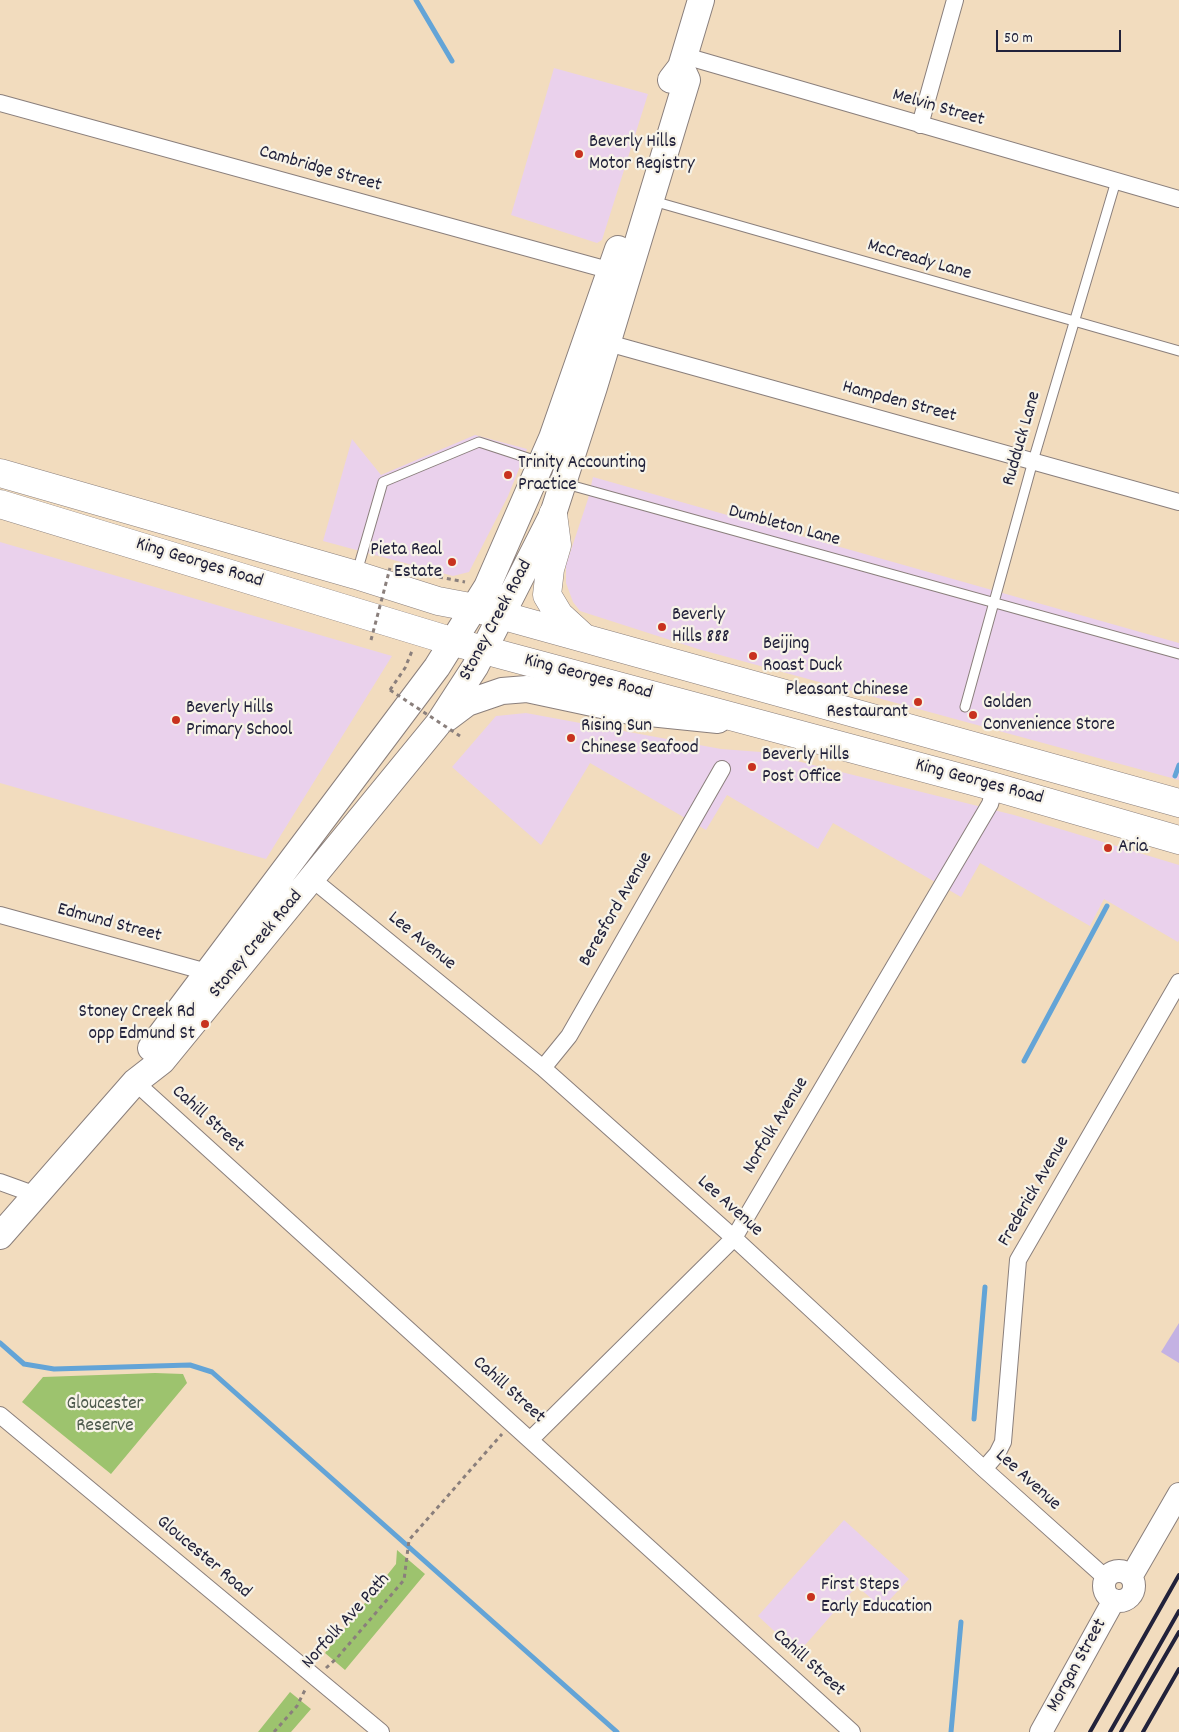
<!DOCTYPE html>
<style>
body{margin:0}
#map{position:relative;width:1179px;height:1732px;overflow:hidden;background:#f2dcbe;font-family:Dekko,sans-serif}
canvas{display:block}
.scale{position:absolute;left:996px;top:30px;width:125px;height:22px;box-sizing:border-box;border:2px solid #22223b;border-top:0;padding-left:6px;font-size:15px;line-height:18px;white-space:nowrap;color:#22223b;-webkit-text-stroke:4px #f7f3e8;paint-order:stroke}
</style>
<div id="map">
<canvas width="1179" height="1732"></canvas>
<div class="scale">50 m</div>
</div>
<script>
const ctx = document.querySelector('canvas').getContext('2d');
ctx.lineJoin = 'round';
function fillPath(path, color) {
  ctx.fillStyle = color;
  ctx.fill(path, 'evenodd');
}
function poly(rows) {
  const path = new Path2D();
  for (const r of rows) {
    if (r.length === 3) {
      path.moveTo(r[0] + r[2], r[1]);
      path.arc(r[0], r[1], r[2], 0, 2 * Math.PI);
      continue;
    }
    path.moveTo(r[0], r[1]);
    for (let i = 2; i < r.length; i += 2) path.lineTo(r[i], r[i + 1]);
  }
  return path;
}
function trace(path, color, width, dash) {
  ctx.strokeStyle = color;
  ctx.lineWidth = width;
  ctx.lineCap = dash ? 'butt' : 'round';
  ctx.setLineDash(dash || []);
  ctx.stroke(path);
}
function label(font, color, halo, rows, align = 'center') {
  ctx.font = font + ' Dekko,sans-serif';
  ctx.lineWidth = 4.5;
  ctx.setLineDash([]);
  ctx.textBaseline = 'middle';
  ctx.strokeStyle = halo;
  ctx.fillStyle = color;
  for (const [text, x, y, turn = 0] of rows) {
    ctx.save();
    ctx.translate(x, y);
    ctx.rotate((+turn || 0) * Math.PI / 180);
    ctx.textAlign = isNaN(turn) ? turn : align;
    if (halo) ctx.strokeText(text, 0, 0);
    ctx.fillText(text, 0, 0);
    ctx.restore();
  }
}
fillPath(poly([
 [554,68,648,94,602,240,597,243,511,215],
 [475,435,527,449,508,496,469,572,453,576,323,541,352,439,381,475],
 [593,477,1179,643,1179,780,698,649,580,611,573,602,566,583,566,565,588,499],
 [0,542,392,656,266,859,0,783],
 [526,713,721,749,761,752,1014,815,1179,865,1179,940,1178,942,1104,899,1090,926,980,863,961,897,833,823,818,849,727,795,706,830,590,763,541,845,452,767,496,716],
 [844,1520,909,1579,882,1608,857,1586,798,1653,758,1616]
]), '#ead1ec');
fillPath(poly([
 [155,1373,183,1374,187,1383,111,1474,22,1402,43,1377],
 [397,1550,425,1574,345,1670,325,1653,396,1564],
 [290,1692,311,1709,291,1732,258,1732]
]), '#9dc36e');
trace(poly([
 [416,0,452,61],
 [1175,776,1179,765],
 [1024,1061,1107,906],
 [0,1343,24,1364,54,1369,190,1365,212,1372,617,1732],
 [974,1419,985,1287],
 [951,1732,961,1622]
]), '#63a4d7', 5);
fillPath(poly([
 [1179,1323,1179,1363,1161,1352]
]), '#c4b2e3');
const lane = poly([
 [653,201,1179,351],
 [566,484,1179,654],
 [357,572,383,482,479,442,540,462],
 [965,707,1033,461,1116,181]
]);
const street = poly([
 [685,56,1179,199],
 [0,103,619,273],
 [920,125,955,0],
 [608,343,1179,502],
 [312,879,543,1068,734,1238,984,1469,1107,1579],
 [0,915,207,972],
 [543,1068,569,1036,722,769],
 [135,1082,852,1732],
 [0,1182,36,1195],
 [0,1415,381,1732],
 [531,1439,734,1238,990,804,995,787],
 [984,1469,997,1454,1003,1442,1018,1260,1179,982]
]);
const secondary = poly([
 [1119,1586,15],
 [1131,1577,1179,1494],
 [1041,1732,1114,1600]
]);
const primary = poly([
 [671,80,681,67,701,0],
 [447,718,467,703,502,691,527,689,630,711,718,720],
 [151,1048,437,667,487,587,552,438,618,249],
 [0,1236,135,1082,162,1061,438,724,475,667,553,514,594,387,687,80,681,67]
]);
const highway = poly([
 [0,473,356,575,438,601,475,608,1179,803],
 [0,504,454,642,995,787,1179,840],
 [553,514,557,545,550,569,547,595,559,615,583,637]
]);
trace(lane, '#8a7f7c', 11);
trace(street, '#8a7f7c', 18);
trace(secondary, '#8a7f7c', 24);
trace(primary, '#8a7f7c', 28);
trace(highway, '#8a7f7c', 29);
trace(poly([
 [439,577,465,582],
 [390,690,405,668,412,651],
 [326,1668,337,1658,404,1580,409,1540,502,1434],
 [274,1732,297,1706,306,1688]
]), '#8a7f7c', 3, [4, 4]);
trace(lane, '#fff', 9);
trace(street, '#fff', 16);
trace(secondary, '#fff', 22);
trace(primary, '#fff', 26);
trace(highway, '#fff', 28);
trace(poly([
 [1090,1732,1179,1575],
 [1110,1732,1179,1611],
 [1121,1732,1179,1632],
 [1143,1732,1179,1669]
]), '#22223b', 4);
trace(poly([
 [371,640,390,568],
 [390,690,460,736]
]), '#8a7f7c', 3, [4, 4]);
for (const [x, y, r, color] of [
 [579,154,5,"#c8321e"],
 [508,475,5,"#c8321e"],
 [452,562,5,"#c8321e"],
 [662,627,5,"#c8321e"],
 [753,656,5,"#c8321e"],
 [918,702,5,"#c8321e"],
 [973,715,5,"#c8321e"],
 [176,720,5,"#c8321e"],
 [571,738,5,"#c8321e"],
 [752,767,5,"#c8321e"],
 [1108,848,5,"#c8321e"],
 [205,1024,5,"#c8321e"],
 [811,1597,5,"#c8321e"]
]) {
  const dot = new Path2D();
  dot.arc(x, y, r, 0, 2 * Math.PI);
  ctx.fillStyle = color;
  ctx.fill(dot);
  trace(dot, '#f7f3e8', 2);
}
label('19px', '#22223b', '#f7f3e8', [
 ["Melvin Street",938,109,16],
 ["Cambridge Street",320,170,16],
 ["McCready Lane",919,261,16],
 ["Hampden Street",899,403,15],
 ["Rudduck Lane",1023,439,-74],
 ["Dumbleton Lane",784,527,15],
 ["King Georges Road",199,564,17],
 ["Stoney Creek Road",497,621,-62],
 ["King Georges Road",588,678,15],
 ["King Georges Road",979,783,15],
 ["Beresford Avenue",617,910,-60],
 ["Edmund Street",109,924,15],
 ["Lee Avenue",421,942,39],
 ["Stoney Creek Road",257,945,-50],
 ["Cahill Street",207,1120,42],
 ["Norfolk Avenue",777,1126,-59],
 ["Frederick Avenue",1035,1192,-60],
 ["Lee Avenue",729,1207,42],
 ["Cahill Street",508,1391,42],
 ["Lee Avenue",1027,1481,42],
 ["Gloucester Road",203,1558,40],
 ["Norfolk Ave Path",347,1622,-48],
 ["Cahill Street",808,1664,42],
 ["Morgan Street",1078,1666,-61]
]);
label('19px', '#22223b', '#f7f3e8', [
 ["Beverly Hills",589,143],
 ["Motor Registry",589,165],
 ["Trinity Accounting",518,464],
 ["Practice",518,486],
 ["Pieta Real",442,551,"right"],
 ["Estate",442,573,"right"],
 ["Beverly",672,616],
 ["Hills 888",672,638],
 ["Beijing",763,645],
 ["Roast Duck",763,667],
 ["Pleasant Chinese",908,691,"right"],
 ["Restaurant",908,713,"right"],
 ["Golden",983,704],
 ["Convenience Store",983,726],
 ["Beverly Hills",186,709],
 ["Primary School",186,731],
 ["Rising Sun",581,727],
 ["Chinese Seafood",581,749],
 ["Beverly Hills",762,756],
 ["Post Office",762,778],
 ["Aria",1118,848],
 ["Stoney Creek Rd",195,1013,"right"],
 ["opp Edmund St",195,1035,"right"],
 ["First Steps",821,1586],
 ["Early Education",821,1608]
], 'left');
label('19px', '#4d5a4d', '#f7f3e8', [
 ["Gloucester",105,1405],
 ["Reserve",105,1427]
]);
</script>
